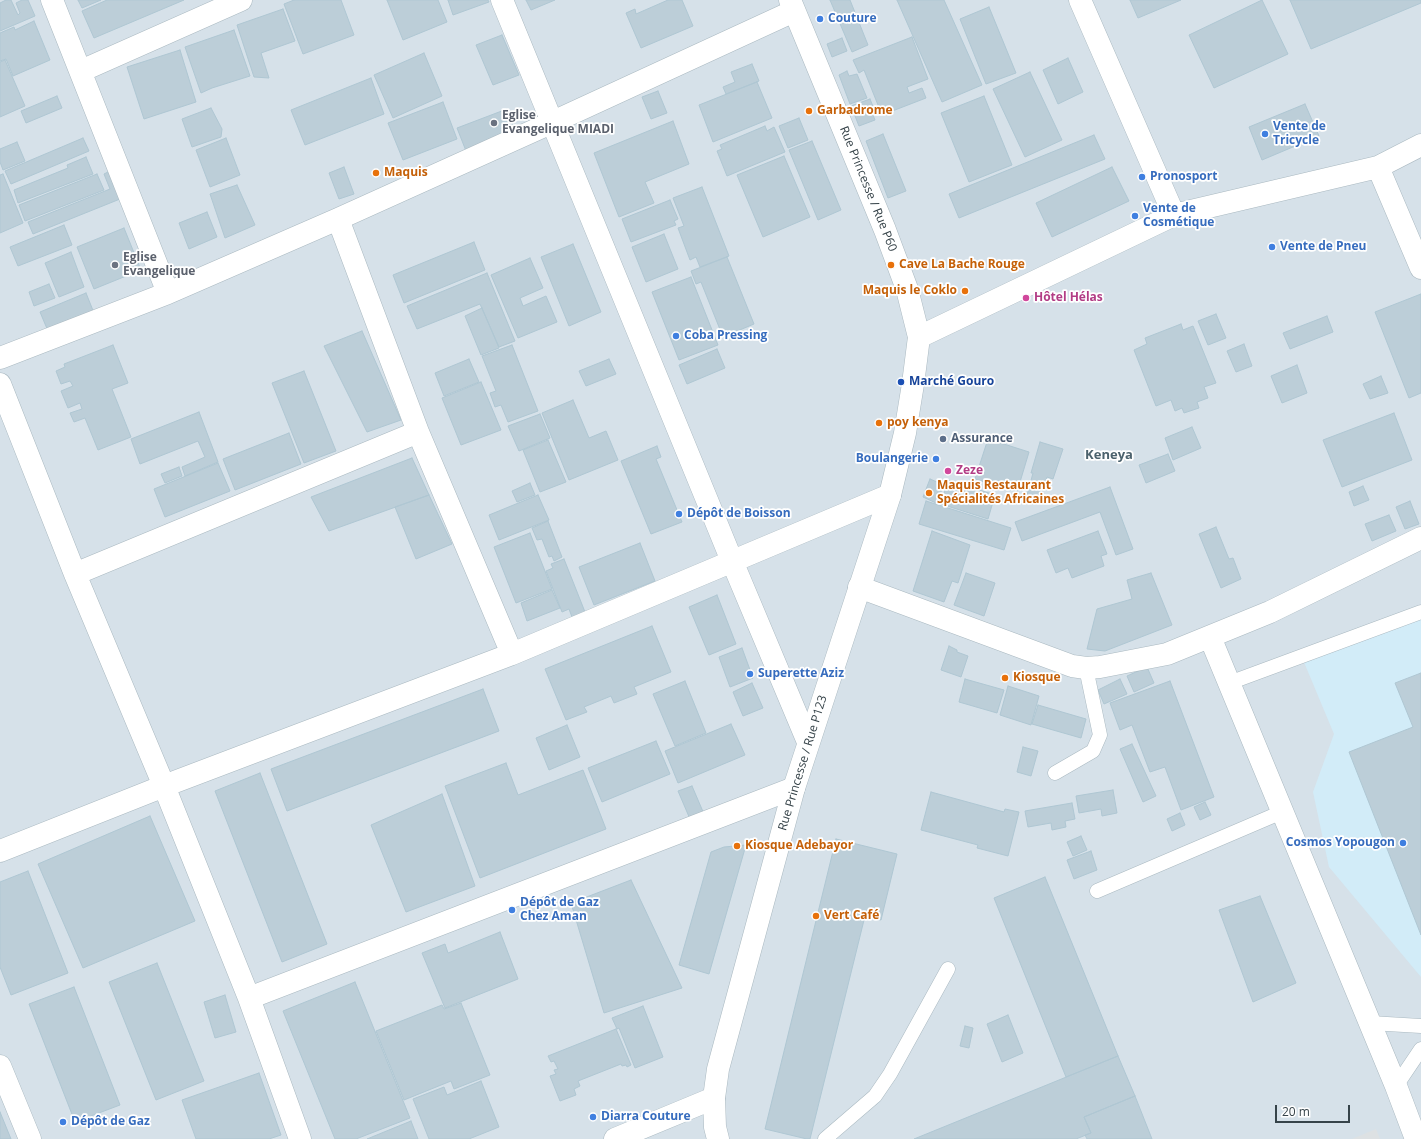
<!DOCTYPE html>
<meta charset="utf-8">
<style>
body{margin:0}
#map{position:relative;width:1421px;height:1139px;overflow:hidden;background:#e8eff5;font-family:"Open Sans",sans-serif}
canvas{display:block}
.scale{position:absolute;left:1275px;top:1105px;width:75px;height:18px;box-sizing:border-box;border:2px solid #364349;border-top:0;padding-left:5px;font-size:12px;line-height:14px;white-space:nowrap;color:#364349;-webkit-text-stroke:3px #fff;paint-order:stroke}
</style>
<div id="map">
<canvas width="1421" height="1139"></canvas>
<div class="scale">20 m</div>
</div>
<script>
const ctx = document.querySelector('canvas').getContext('2d');
ctx.lineJoin = 'round';
function fillPath(path, color) {
  ctx.fillStyle = color;
  ctx.fill(path, 'evenodd');
}
function poly(rows) {
  const path = new Path2D();
  for (const r of rows) {
    path.moveTo(r[0], r[1]);
    for (let i = 2; i < r.length; i += 2) path.lineTo(r[i], r[i + 1]);
  }
  return path;
}
function trace(path, color, width, dash) {
  ctx.strokeStyle = color;
  ctx.lineWidth = width;
  ctx.lineCap = dash ? 'butt' : 'round';
  ctx.setLineDash(dash || []);
  ctx.stroke(path);
}
function label(font, color, halo, rows, align = 'center') {
  ctx.font = font + ' "Open Sans",sans-serif';
  ctx.lineWidth = 3.5;
  ctx.setLineDash([]);
  ctx.textBaseline = 'middle';
  ctx.strokeStyle = halo;
  ctx.fillStyle = color;
  for (const [text, x, y, turn = 0] of rows) {
    ctx.save();
    ctx.translate(x, y);
    ctx.rotate((+turn || 0) * Math.PI / 180);
    ctx.textAlign = isNaN(turn) ? turn : align;
    if (halo) ctx.strokeText(text, 0, 0);
    ctx.fillText(text, 0, 0);
    ctx.restore();
  }
}
fillPath(poly([
 [0,0,1421,0,1421,1139,0,1139]
]), '#d6e1e9');
fillPath(poly([
 [1421,605,1421,977,1329,867,1313,792,1334,734,1301,655]
]), '#d2ecf8');
fillPath(poly([
 [1376,1129,1380,1139,1352,1139]
]), '#dde1e3');
const building = poly([
 [6,0,11,0,18,15,20,13,16,3,22,0,28,0,35,16,0,31,0,3,6,0],
 [78,0,101,0,82,8,78,0],
 [107,0,184,0,94,38,82,11,107,0],
 [294,0,341,0,354,35,303,54,284,4,294,0],
 [387,0,438,0,447,22,403,40,387,0],
 [448,0,488,0,489,2,453,15,448,0],
 [526,0,555,0,531,10,526,0],
 [668,0,682,0,693,26,641,48,626,13,635,9,636,14,668,0],
 [830,0,850,0,868,45,852,52,830,0],
 [897,0,944,0,982,85,942,102,897,0],
 [1130,0,1181,0,1138,18,1130,0],
 [1262,0,1288,54,1214,88,1189,35,1262,0],
 [1290,0,1421,0,1421,3,1311,49,1290,0],
 [989,7,1016,73,986,84,960,19,989,7],
 [283,9,295,41,261,53,269,78,254,77,237,25,283,9],
 [34,21,50,60,13,76,6,59,0,61,0,33,14,27,15,30,34,21],
 [234,30,250,76,212,88,201,93,185,47,234,30],
 [502,35,519,75,493,85,476,45,502,35],
 [912,37,928,79,907,87,909,93,922,88,926,98,882,115,864,70,859,73,853,60,912,37],
 [842,38,847,51,832,57,827,44,842,38],
 [180,50,196,102,144,119,127,67,180,50],
 [424,53,442,96,393,118,374,75,424,53],
 [1068,58,1083,92,1058,104,1043,70,1068,58],
 [5,60,25,106,0,117,0,62,5,60],
 [752,64,759,81,726,94,723,87,735,82,731,72,752,64],
 [847,71,849,76,857,74,867,98,850,104,839,75,847,71],
 [1030,72,1062,140,1025,157,993,89,1030,72],
 [371,78,384,114,305,145,291,110,371,78],
 [757,82,772,118,713,142,699,105,757,82],
 [658,91,667,113,651,119,642,97,658,91],
 [57,96,62,108,26,123,21,111,57,96],
 [984,96,1012,165,969,182,941,113,984,96],
 [870,99,874,109,871,110,875,120,859,126,851,106,870,99],
 [443,102,457,139,403,160,388,123,443,102],
 [1305,104,1319,136,1262,160,1249,127,1305,104],
 [211,108,222,129,221,137,192,147,182,119,211,108],
 [507,109,518,137,468,156,457,128,507,109],
 [799,118,808,140,788,148,779,126,799,118],
 [673,121,689,164,645,182,654,203,619,217,594,153,673,121],
 [765,126,767,131,774,127,785,152,727,176,717,151,722,149,720,145,765,126],
 [883,134,906,191,888,198,866,141,883,134],
 [1094,135,1105,159,959,218,949,194,1094,135],
 [83,138,89,151,11,184,5,171,83,138],
 [226,138,240,175,210,187,196,150,226,138],
 [812,141,841,210,818,220,789,150,812,141],
 [17,142,25,161,3,170,0,162,0,149,17,142],
 [784,156,810,217,763,237,737,175,784,156],
 [86,157,93,174,18,203,14,190,68,168,67,165,86,157],
 [344,167,354,194,339,199,329,173,344,167],
 [1112,167,1129,201,1052,237,1036,203,1112,167],
 [114,169,125,197,33,234,28,222,110,189,104,174,114,169],
 [3,174,23,223,0,233,0,175,3,174],
 [97,174,104,190,25,221,19,205,97,174],
 [237,185,255,225,225,238,210,194,237,185],
 [702,187,729,256,700,267,696,257,690,260,678,228,684,226,673,198,702,187],
 [670,200,678,219,674,221,676,225,631,242,622,219,670,200],
 [207,212,217,237,189,249,179,223,207,212],
 [64,225,72,245,18,266,10,247,64,225],
 [124,228,141,270,94,289,77,247,124,228],
 [664,234,678,269,646,282,632,247,664,234],
 [474,242,485,270,404,303,393,275,474,242],
 [573,244,601,312,569,326,541,257,573,244],
 [71,252,84,287,59,297,45,263,71,252],
 [727,257,754,324,723,337,701,282,696,284,691,271,727,257],
 [530,258,543,288,520,298,523,306,546,296,557,322,518,338,491,275,530,258],
 [487,273,515,341,499,347,480,304,417,329,407,306,487,273],
 [691,277,718,345,679,360,652,292,691,277],
 [49,284,55,298,34,306,29,292,49,284],
 [86,293,94,313,48,331,40,312,86,293],
 [1421,294,1421,393,1409,398,1375,312,1421,294],
 [482,308,499,348,481,355,465,316,482,308],
 [1216,314,1226,338,1208,345,1198,321,1216,314],
 [1327,316,1333,332,1290,349,1283,333,1327,316],
 [1181,324,1183,330,1193,326,1216,383,1204,387,1208,398,1197,402,1199,408,1184,413,1182,408,1175,411,1171,400,1156,406,1134,350,1147,344,1145,338,1181,324],
 [362,331,401,420,367,432,324,346,362,331],
 [1244,344,1252,366,1236,372,1227,351,1244,344],
 [113,345,128,383,112,389,131,437,98,450,85,418,74,422,70,413,82,409,80,403,68,408,61,391,73,386,70,381,61,384,56,371,65,367,64,364,113,345],
 [512,345,538,411,508,422,501,405,495,407,490,393,496,391,482,356,512,345],
 [717,349,725,368,687,384,679,365,717,349],
 [469,359,479,382,444,396,435,373,469,359],
 [609,359,616,374,586,386,579,371,609,359],
 [1297,365,1307,393,1282,403,1271,376,1297,365],
 [304,371,336,451,304,463,272,383,304,371],
 [1381,376,1388,393,1370,399,1363,384,1381,376],
 [481,382,501,430,461,445,442,398,481,382],
 [573,400,589,438,606,431,618,460,569,480,542,413,573,400],
 [199,412,218,462,185,476,182,467,205,457,198,441,140,464,131,439,199,412],
 [1394,413,1412,460,1342,487,1323,440,1394,413],
 [540,414,550,438,519,451,508,426,540,414],
 [1192,427,1201,448,1173,460,1165,438,1192,427],
 [289,433,301,464,235,490,223,459,289,433],
 [988,439,1029,452,1017,492,975,479,988,439],
 [548,440,566,482,540,492,523,450,548,440],
 [1040,442,1063,449,1053,479,1047,477,1039,503,1026,499,1033,473,1031,473,1040,442],
 [657,446,661,457,656,459,682,522,651,534,621,461,657,446],
 [1168,454,1175,471,1146,483,1139,465,1168,454],
 [412,458,429,495,329,531,311,497,412,458],
 [218,463,230,491,165,517,154,489,218,463],
 [179,467,182,476,165,483,161,474,179,467],
 [930,479,944,485,936,503,923,497,930,479],
 [948,480,995,495,988,519,941,504,948,480],
 [530,483,535,495,517,502,512,491,530,483],
 [1363,486,1369,500,1354,506,1349,492,1363,486],
 [1110,487,1133,549,1116,555,1100,512,1022,541,1015,522,1110,487],
 [429,495,452,544,416,559,395,507,429,495],
 [538,495,549,520,499,540,489,515,538,495],
 [926,501,1011,528,1004,550,919,524,926,501],
 [1410,501,1419,524,1405,529,1396,507,1410,501],
 [1389,515,1396,531,1372,541,1365,524,1389,515],
 [548,521,562,557,554,561,552,556,549,557,542,539,537,540,532,528,548,521],
 [1216,527,1229,559,1233,558,1241,579,1221,588,1199,534,1216,527],
 [932,531,970,545,958,583,952,581,944,602,913,591,932,531],
 [1098,531,1107,554,1101,556,1104,566,1072,578,1068,568,1056,573,1047,550,1098,531],
 [530,533,552,589,516,603,494,547,530,533],
 [640,543,655,581,594,605,579,567,640,543],
 [564,559,585,612,572,617,569,609,562,612,546,571,553,568,551,564,564,559],
 [966,573,995,583,984,616,954,605,966,573],
 [1151,573,1172,625,1105,651,1087,649,1097,609,1132,599,1127,580,1151,573],
 [552,590,560,608,527,621,521,603,552,590],
 [717,595,736,644,709,655,689,607,717,595],
 [652,626,671,672,634,687,637,694,614,703,611,696,584,707,587,712,566,720,545,669,652,626],
 [949,646,957,650,957,652,968,656,961,677,941,670,949,646],
 [742,648,753,678,730,687,719,657,742,648],
 [1147,667,1154,683,1134,692,1127,676,1147,667],
 [1421,673,1421,935,1349,752,1413,727,1395,683,1421,673],
 [965,679,1004,690,997,713,959,702,965,679],
 [1120,679,1127,694,1104,704,1098,690,1120,679],
 [685,681,706,733,675,746,653,694,685,681],
 [1170,681,1214,797,1181,810,1165,767,1150,772,1132,725,1120,730,1110,703,1170,681],
 [752,683,763,708,743,716,733,692,752,683],
 [1008,686,1039,696,1031,725,1000,715,1008,686],
 [483,689,499,731,287,811,271,769,483,689],
 [1038,705,1086,719,1081,738,1032,724,1038,705],
 [731,724,745,755,678,783,665,751,731,724],
 [567,725,580,757,549,770,536,738,567,725],
 [656,741,670,774,602,802,588,768,656,741],
 [1132,744,1156,796,1143,802,1120,749,1132,744],
 [1023,747,1038,751,1031,776,1017,772,1023,747],
 [506,763,518,795,583,770,606,829,480,878,445,786,506,763],
 [260,773,327,944,282,962,215,791,260,773],
 [692,786,704,814,690,819,678,791,692,786],
 [1113,790,1117,813,1102,816,1101,809,1079,813,1076,796,1113,790],
 [931,792,1004,812,1005,809,1019,812,1008,856,977,848,978,845,921,830,931,792],
 [442,794,475,886,406,912,371,825,442,794],
 [1205,802,1211,815,1200,820,1194,807,1205,802],
 [1072,803,1075,819,1065,821,1066,827,1052,830,1051,823,1028,827,1025,811,1072,803],
 [1180,813,1185,825,1172,831,1167,819,1180,813],
 [150,816,195,921,83,968,38,864,150,816],
 [1081,836,1087,850,1073,856,1067,842,1081,836],
 [836,839,897,854,881,920,865,916,810,1139,807,1139,765,1129,836,839],
 [746,845,709,974,679,965,711,852,724,847,746,845],
 [1091,851,1097,870,1074,879,1067,860,1091,851],
 [28,871,68,973,11,995,0,967,0,882,28,871],
 [1045,877,1118,1056,1066,1077,994,898,1045,877],
 [631,880,682,988,604,1013,571,903,631,880],
 [1260,896,1296,983,1253,1002,1219,910,1260,896],
 [500,932,518,979,445,1008,422,953,445,944,448,953,500,932],
 [157,963,204,1081,156,1100,109,982,157,963],
 [355,982,410,1118,356,1139,335,1139,283,1011,355,982],
 [74,987,120,1105,75,1122,29,1004,74,987],
 [225,995,236,1032,215,1038,204,1002,225,995],
 [461,1003,490,1075,454,1089,451,1081,404,1100,376,1031,442,1005,444,1009,461,1003],
 [643,1006,663,1057,635,1068,619,1028,617,1029,612,1018,643,1006],
 [1008,1015,1023,1053,1002,1062,987,1024,1008,1015],
 [965,1026,973,1028,969,1048,960,1046,965,1026],
 [616,1029,631,1065,627,1067,626,1065,622,1066,621,1064,578,1081,580,1086,574,1089,576,1095,560,1101,550,1076,556,1074,554,1070,558,1069,554,1061,551,1062,548,1056,616,1029],
 [1118,1056,1135,1096,1084,1117,1091,1133,1076,1139,914,1139,1118,1056],
 [259,1073,281,1135,269,1139,196,1139,182,1100,259,1073],
 [481,1081,499,1127,469,1139,429,1139,413,1099,444,1087,447,1095,481,1081],
 [1135,1096,1152,1139,1087,1139,1085,1135,1091,1133,1084,1117,1135,1096],
 [0,1112,11,1139,0,1139,0,1112],
 [411,1121,418,1139,367,1139,411,1121]
]);
fillPath(building, '#bcced8');
trace(building, '#afc7d3', 1);
const service = poly([
 [1229,683,1421,612],
 [1055,773,1093,751,1100,735,1086,668],
 [1097,891,1282,812],
 [1370,1023,1421,1026],
 [1396,1086,1421,1049],
 [825,1139,875,1096,890,1074,948,969]
]);
const minor = poly([
 [52,0,168,293],
 [502,0,732,561,808,742],
 [81,71,241,0],
 [1378,167,1421,268],
 [1174,215,1378,167,1421,145],
 [338,219,418,432,512,654],
 [919,337,1174,215,1080,0],
 [0,358,168,293,338,219,553,122,794,11],
 [0,384,75,574,164,786,249,998,300,1139],
 [75,574,418,432],
 [859,587,1072,666,1086,668,1100,667,1167,654,1270,612,1421,538],
 [1210,637,1396,1086,1416,1139],
 [0,851,164,786,512,654,890,495],
 [249,998,794,788],
 [0,1066,30,1139],
 [615,1139,714,1098]
]);
const tertiary = poly([
 [718,1139,715,1127,714,1098,718,1069,794,788,890,495,905,433,913,384,919,337,907,289,885,230,790,0]
]);
trace(service, '#aab9c1', 15);
trace(minor, '#aab9c1', 23);
trace(tertiary, '#aab9c1', 23);
trace(service, '#fff', 14);
trace(minor, '#fff', 22);
trace(tertiary, '#fff', 22);
for (const [x, y, r, color] of [
 [820,19,4,"#3f7fe0"],
 [809,111,4,"#e8710a"],
 [494,123,4,"#6b7280"],
 [1265,134,4,"#3f7fe0"],
 [376,173,4,"#e8710a"],
 [1142,177,4,"#3f7fe0"],
 [1135,216,4,"#3f7fe0"],
 [1272,247,4,"#3f7fe0"],
 [115,265,4,"#6b7280"],
 [891,265,4,"#e8710a"],
 [965,291,4,"#e8710a"],
 [1026,298,4,"#d1479c"],
 [676,336,4,"#3f7fe0"],
 [901,382,4,"#1a4fb4"],
 [879,423,4,"#e8710a"],
 [943,439,4,"#5c6f8a"],
 [936,459,4,"#3f7fe0"],
 [948,471,4,"#d1479c"],
 [929,493,4,"#e8710a"],
 [679,514,4,"#3f7fe0"],
 [750,674,4,"#3f7fe0"],
 [1005,678,4,"#e8710a"],
 [1403,843,4,"#3f7fe0"],
 [737,846,4,"#e8710a"],
 [512,910,4,"#3f7fe0"],
 [816,916,4,"#e8710a"],
 [593,1117,4,"#3f7fe0"],
 [63,1122,4,"#3f7fe0"]
]) {
  const dot = new Path2D();
  dot.arc(x, y, r, 0, 2 * Math.PI);
  ctx.fillStyle = color;
  ctx.fill(dot);
  trace(dot, '#fff', 1.5);
}
label('bold 12px', '#366cbe', '#fff', [
 ["Couture",828,19],
 ["Vente de",1273,127],
 ["Tricycle",1273,141],
 ["Pronosport",1150,177],
 ["Vente de",1143,209],
 ["Cosmétique",1143,223],
 ["Vente de Pneu",1280,247],
 ["Coba Pressing",684,336],
 ["Boulangerie",928,459,"right"],
 ["Dépôt de Boisson",687,514],
 ["Superette Aziz",758,674],
 ["Cosmos Yopougon",1395,843,"right"],
 ["Dépôt de Gaz",520,903],
 ["Chez Aman",520,917],
 ["Diarra Couture",601,1117],
 ["Dépôt de Gaz",71,1122]
], 'left');
label('bold 12px', '#c56008', '#fff', [
 ["Garbadrome",817,111],
 ["Maquis",384,173],
 ["Cave La Bache Rouge",899,265],
 ["Maquis le Coklo",957,291,"right"],
 ["poy kenya",887,423],
 ["Maquis Restaurant",937,486],
 ["Spécialités Africaines",937,500],
 ["Kiosque",1013,678],
 ["Kiosque Adebayor",745,846],
 ["Vert Café",824,916]
], 'left');
label('bold 12px', '#5b616d', '#fff', [
 ["Eglise",502,116],
 ["Evangelique MIADI",502,130],
 ["Eglise",123,258],
 ["Evangelique",123,272]
], 'left');
label('12px', '#364349', '#fff', [
 ["Rue Princesse / Rue P60",868,189,68],
 ["Rue Princesse / Rue P123",803,763,-73]
]);
label('bold 12px', '#b23c85', '#fff', [
 ["Hôtel Hélas",1034,298],
 ["Zeze",956,471]
], 'left');
label('bold 12px', '#164399', '#fff', [
 ["Marché Gouro",909,382]
], 'left');
label('bold 12px', '#4e5e75', '#fff', [
 ["Assurance",951,439]
], 'left');
label('bold 13px', '#4c626d', '#fff', [
 ["Keneya",1109,455]
]);
</script>
